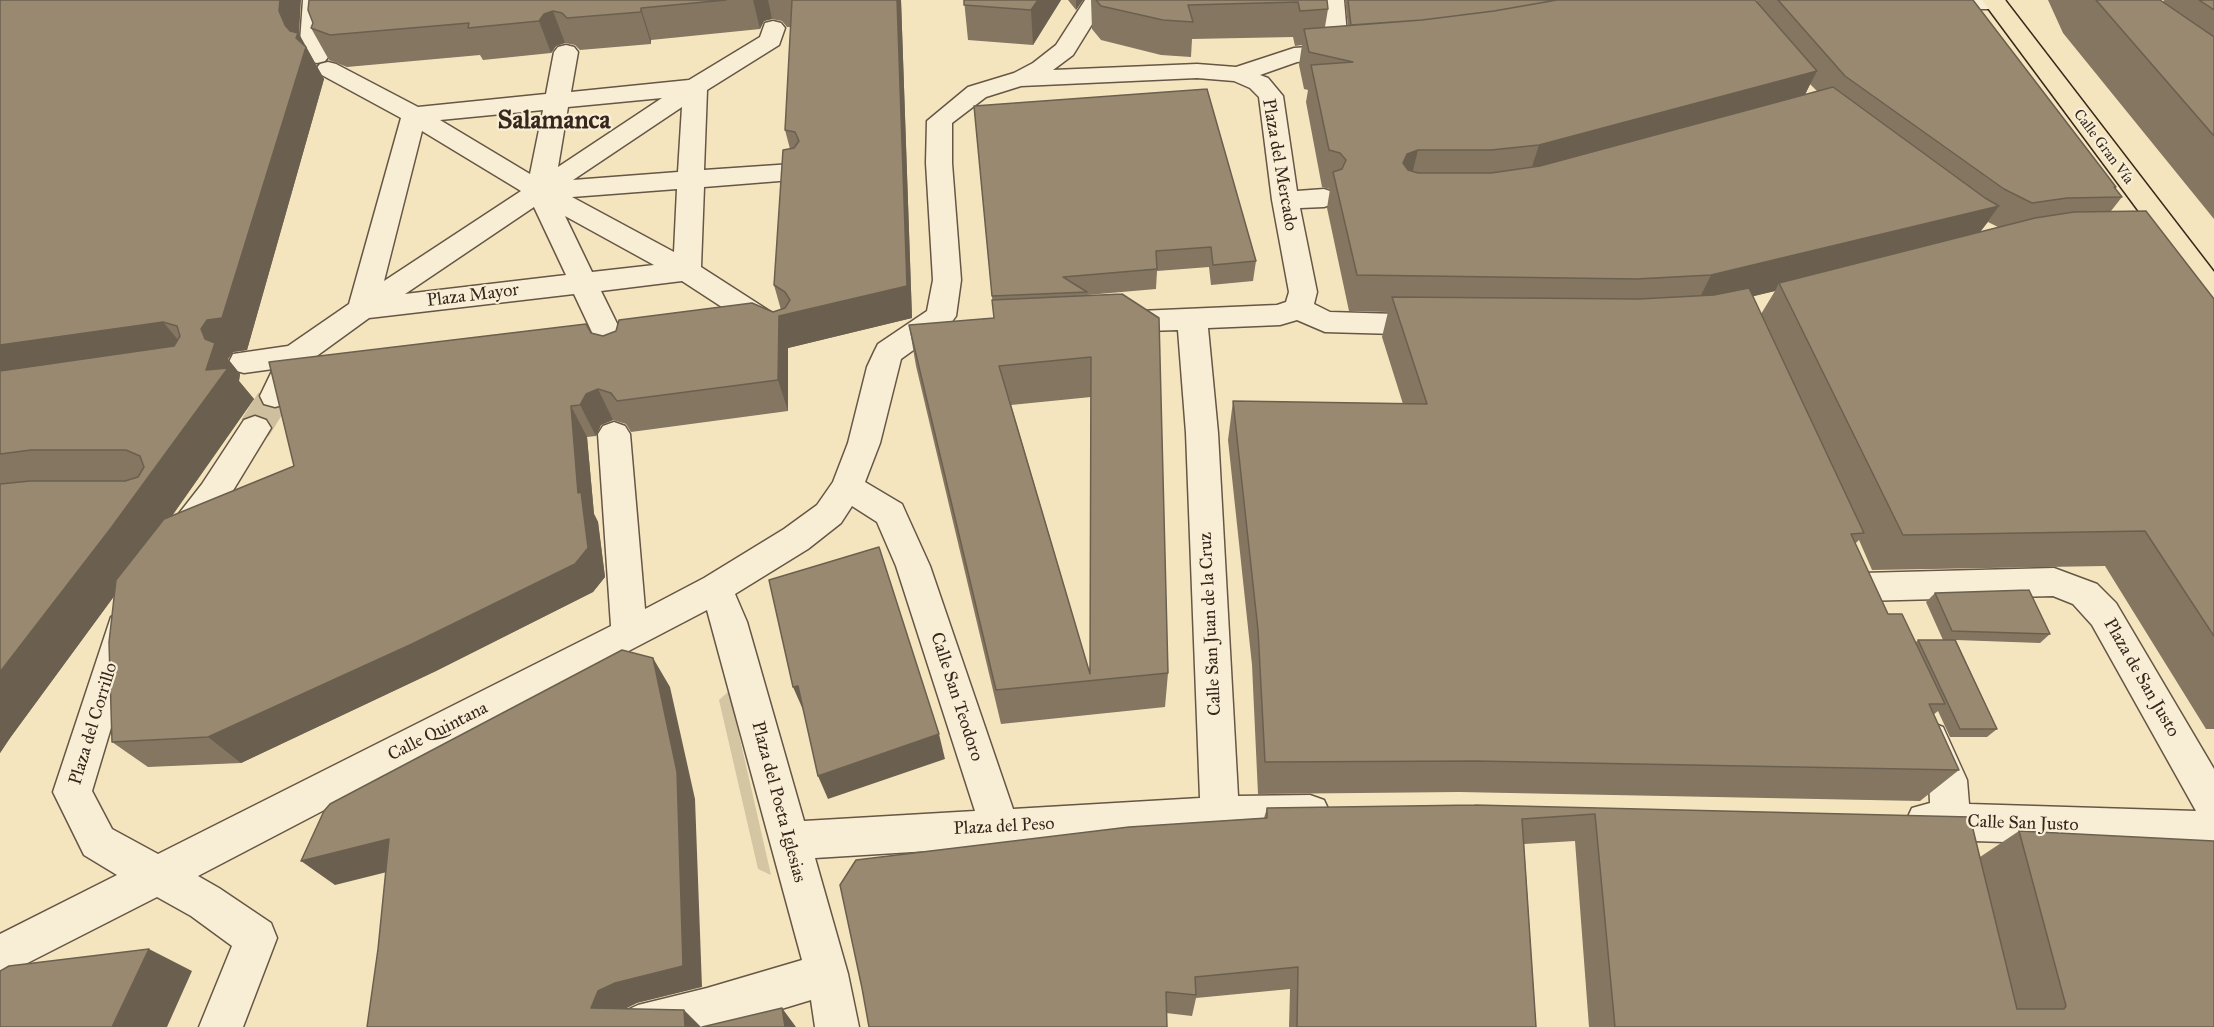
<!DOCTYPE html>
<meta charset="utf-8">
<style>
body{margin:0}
canvas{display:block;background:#f4e5bf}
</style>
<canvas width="2214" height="1027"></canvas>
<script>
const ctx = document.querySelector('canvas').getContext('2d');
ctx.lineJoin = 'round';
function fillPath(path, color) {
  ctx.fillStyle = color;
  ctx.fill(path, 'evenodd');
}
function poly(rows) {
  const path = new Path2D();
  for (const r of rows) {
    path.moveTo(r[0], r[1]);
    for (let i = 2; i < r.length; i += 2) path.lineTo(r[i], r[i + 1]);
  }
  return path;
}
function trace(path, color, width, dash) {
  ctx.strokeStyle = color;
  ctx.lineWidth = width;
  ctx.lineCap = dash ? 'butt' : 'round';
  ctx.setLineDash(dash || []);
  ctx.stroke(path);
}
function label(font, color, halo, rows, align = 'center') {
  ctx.font = font + ' "IM FELL Great Primer",serif';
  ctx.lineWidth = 4.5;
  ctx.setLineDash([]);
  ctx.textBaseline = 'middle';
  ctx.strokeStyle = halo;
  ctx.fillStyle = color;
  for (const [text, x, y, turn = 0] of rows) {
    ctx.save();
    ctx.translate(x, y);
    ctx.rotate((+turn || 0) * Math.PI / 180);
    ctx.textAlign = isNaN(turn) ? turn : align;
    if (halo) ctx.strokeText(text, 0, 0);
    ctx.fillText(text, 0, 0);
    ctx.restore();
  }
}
fillPath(poly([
 [729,691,771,875,758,869,719,700]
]), '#d4c5a3');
trace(poly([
 [255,428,275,396]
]), '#cebf9e', 32, [32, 16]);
const minor = poly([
 [303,0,325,0,324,42,329,56,325,61,317,63,309,61,305,56,300,42,303,0],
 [1085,0,1107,0,1073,55,1053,70,1197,64,1236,67,1294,48,1325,46,1322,0,1344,0,1348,46,1356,52,1352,57,1297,62,1260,75,1268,78,1283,96,1297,191,1324,189,1333,192,1337,198,1333,204,1324,207,1300,208,1317,292,1314,304,1330,312,1431,315,1441,318,1446,325,1441,332,1431,335,1325,332,1297,320,1280,325,1208,328,1218,433,1238,796,1310,795,1324,800,1330,813,1324,826,1310,831,1220,833,815,858,848,974,859,1027,815,1027,811,1000,722,1027,616,1027,623,1012,638,1005,707,988,802,960,707,610,198,876,219,888,271,923,277,938,243,1027,199,1027,232,946,191,916,157,897,0,977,0,934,117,875,84,855,53,792,111,617,123,613,135,617,141,628,92,791,112,829,158,854,611,626,598,434,603,426,614,422,625,426,630,434,645,609,704,578,784,529,817,505,833,482,848,443,867,367,874,352,878,344,927,311,933,280,926,163,927,121,968,87,1014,73,1033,63,1056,45,1085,0],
 [1197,78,1234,81,1250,88,1259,97,1272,200,1289,292,1286,302,1277,305,1116,312,1106,315,1101,322,1106,329,1116,332,1178,330,1186,433,1200,798,1013,809,930,566,906,513,902,504,865,482,880,443,901,359,951,323,956,316,961,280,952,163,952,123,986,97,1021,86,1197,78],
 [852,506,877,522,896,566,975,811,804,821,747,622,735,594,808,549,841,523,852,506],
 [1919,0,2005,0,2006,2,2003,7,1995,9,1929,9,1921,7,1918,2,1919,0],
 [773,21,781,23,785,28,779,45,707,90,704,170,792,164,801,166,805,172,801,178,792,180,704,187,701,267,788,323,793,330,788,337,778,340,768,337,682,281,601,291,632,354,628,362,617,365,606,362,574,294,369,318,307,363,286,404,275,407,264,404,260,396,273,369,244,373,233,370,229,362,233,354,288,346,349,304,401,118,320,74,316,69,320,64,328,62,336,64,418,107,546,94,554,52,558,47,566,45,574,47,578,52,571,92,689,80,760,37,765,23,773,21],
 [662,98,558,167,568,107,662,98],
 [682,107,678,172,573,180,682,107],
 [543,110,530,174,440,120,543,110],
 [422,131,521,191,384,281,422,131],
 [677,189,674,252,572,197,677,189],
 [534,207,566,275,405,294,534,207],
 [565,216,654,265,592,272,565,216],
 [255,416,266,420,271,428,226,502,194,545,182,549,170,545,165,535,170,525,202,484,244,420,255,416],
 [2054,568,2097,584,2116,603,2214,769,2214,849,1974,841,1968,855,1954,861,1940,855,1934,840,1912,834,1906,821,1912,808,1930,803,1929,780,1911,739,1917,727,1930,722,1943,727,1967,780,1969,804,2196,811,2092,625,2073,604,2053,596,1862,601,1850,597,1845,587,1850,577,1862,573,2054,568]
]);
const major = poly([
 [1982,0,2005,0,2214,272,2214,302,2204,299,1982,0]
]);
trace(minor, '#665645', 3);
trace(major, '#36261c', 3);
fillPath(minor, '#f8eed5');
fillPath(major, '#f4e5bf');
fillPath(poly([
 [0,0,299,34,324,79,247,350,233,352,228,359,240,374,239,381,254,399,172,516,294,466,591,333,603,336,773,312,781,310,774,285,790,149,785,130,791,27,787,27,782,21,772,19,764,21,760,29,651,40,651,44,580,50,575,45,565,43,556,46,551,53,483,60,480,55,347,67,329,60,311,28,313,23,309,0,901,0,912,318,788,348,788,411,631,432,626,424,613,420,601,425,596,436,587,437,594,514,598,522,605,577,593,592,436,671,241,763,148,767,112,742,114,596,10,738,0,753],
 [964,0,1061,0,1033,45,968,40],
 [1068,0,1083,0,1076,10],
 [1091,0,1327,0,1328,9,1325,27,1348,26,1345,0,1755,0,1756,1,1757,0,1973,0,2116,187,2115,188,2122,197,2111,211,2214,299,2214,729,2206,729,2105,566,1872,570,1859,540,1855,544,1888,614,1916,642,1918,640,1943,640,1926,602,1935,593,2050,634,2040,643,1956,640,1997,729,1987,737,1950,737,1938,711,1933,715,1959,770,1920,801,1459,792,1258,794,1252,665,1228,440,1233,401,1403,404,1382,337,1388,312,1349,311,1327,208,1330,189,1322,187,1306,102,1308,90,1304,89,1299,65,1302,45,1295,46,1293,37,1192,39,1191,57,1161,55,1101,40,1092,29],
 [1810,84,1817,91,1805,95],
 [1988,222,1998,227,1980,232],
 [1775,291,1761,314,1753,296],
 [2048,0,2160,0,2163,2,2164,0,2214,0,2214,219,2063,33],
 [974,106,1256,261,1253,281,1211,285,1209,267,1157,271,1156,289,1087,295,1168,673,1165,707,1001,724,916,366,909,325,994,318],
 [1091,397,1090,674,1011,405],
 [1267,808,1970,817,1980,857,2019,831,2214,1027,1589,1027,1575,841,1524,844,1536,1027,1289,1027,1290,989,1196,998,1192,1016,1166,1013,1129,827,1264,818]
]), '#847661');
fillPath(poly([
 [280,0,301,0,299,34,324,79,247,350,233,352,228,359,240,374,239,381,254,399,143,557,10,738,0,753,0,672,111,528,206,370,205,339,201,329,285,25,279,11],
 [753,0,768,0,772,19,764,21,760,29],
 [897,0,901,0,912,318,788,348,788,411,778,380,779,316,907,286],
 [1038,0,1061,0,1033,45,1031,10],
 [1076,0,1083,0,1076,10],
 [641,8,651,40,651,44,641,12],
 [553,11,565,43,556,46,551,53,539,21,544,14],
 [1817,71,1798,108,1527,182,1539,145],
 [1418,150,1409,187,1403,163,1407,154],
 [1999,206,1973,242,1779,283,1775,291,1693,311,1711,275],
 [163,322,190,354,0,381,0,345],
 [598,389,613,420,601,425,596,436,580,405,586,394],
 [571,406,587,437,594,514,598,522,605,577,593,592,436,671,241,763,208,737,578,493],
 [653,658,670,687,695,799,702,987,637,1003,621,1011,591,1008,598,991,615,983],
 [798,686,804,712,793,687],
 [939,734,945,759,828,799,818,776],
 [389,839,419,864,335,885,301,861],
 [149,949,192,971,167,1027,112,1027],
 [782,1008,796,1027,785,1027],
 [684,1010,701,1027,685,1027]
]), '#6b604f');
const building = poly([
 [0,0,280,0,279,11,285,25,290,31,298,33,296,38,306,47,222,318,207,320,201,329,205,339,215,343,206,370,228,368,111,528,0,672,0,484,30,481,125,481,138,477,144,467,140,456,126,450,31,450,0,454,0,371,174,346,180,336,177,326,163,322,0,345,0,0],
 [309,0,726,0,641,8,641,12,567,18,562,13,553,11,544,14,539,21,468,28,469,23,330,35,311,28,313,23,308,10,309,0],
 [792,0,897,0,907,286,779,316,778,380,617,401,611,393,598,389,586,394,580,405,571,406,578,493,581,492,588,548,575,564,412,644,208,737,112,742,109,642,116,580,164,519,294,466,269,362,586,324,591,333,603,336,616,331,619,320,752,303,773,312,785,308,790,300,785,292,774,285,783,150,794,148,799,141,795,132,785,130,792,0],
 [964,0,1038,0,1031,10,964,5,964,0],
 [1096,0,1327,0,1328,9,1300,11,1298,2,1188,5,1193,22,1163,20,1101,6,1096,0],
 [1348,0,1557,0,1494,11,1422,20,1351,25,1348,0],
 [1557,0,1755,0,1817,71,1539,145,1491,150,1418,150,1407,154,1403,163,1408,170,1418,173,1491,173,1540,166,1833,87,1985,198,1999,206,1711,275,1636,279,1357,275,1333,172,1342,169,1346,160,1340,153,1329,150,1311,65,1353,62,1309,52,1304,29,1422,20,1494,11,1557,0],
 [1778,0,1973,0,2116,187,2114,187,2122,197,2067,198,2032,203,2004,189,1845,76,1778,0],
 [2096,0,2160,0,2214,37,2214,136,2096,0],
 [2199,0,2214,0,2214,10,2199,0],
 [1207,89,1256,261,1213,265,1211,247,1156,251,1157,269,1063,277,1087,292,992,296,974,106,1207,89],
 [2146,211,2214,299,2214,636,2145,531,1903,535,1779,283,2035,218,2074,212,2146,211],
 [1749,288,1864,533,1851,534,1888,614,1902,614,1945,704,1929,704,1959,770,1476,761,1265,762,1258,630,1233,401,1427,404,1392,297,1639,299,1714,295,1749,288],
 [1122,294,1159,318,1168,673,996,690,909,325,994,318,992,300,1122,294],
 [1091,357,1090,674,999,366,1091,357],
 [879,547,939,734,818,776,798,686,793,687,769,580,879,547],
 [2029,590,2050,634,1952,631,1935,593,2029,590],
 [1918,640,1955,640,1997,729,1960,729,1918,640],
 [622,650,653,658,677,772,683,966,615,983,598,991,591,1008,684,1010,685,1027,367,1027,378,949,389,839,301,861,324,811,330,804,622,650],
 [1475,805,1970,817,2017,1009,2064,1009,2066,1006,2019,831,2214,841,2214,1027,1615,1027,1595,814,1522,819,1536,1027,1297,1027,1298,967,1195,977,1196,995,1166,992,1167,1027,869,1027,862,988,840,885,856,860,1129,827,1267,818,1267,808,1475,805],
 [149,949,112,1027,0,1027,0,971,9,966,149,949],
 [782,1008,785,1027,702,1027,782,1008]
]);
fillPath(building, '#998971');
trace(building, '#6b604f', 1.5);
label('15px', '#36261c', '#f8eed5', [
 ["Calle Gran Vía",2103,147,53]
]);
label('18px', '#36261c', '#f8eed5', [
 ["Plaza del Mercado",1279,165,80],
 ["Plaza Mayor",473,296,-7],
 ["Calle San Juan de la Cruz",1211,624,-93],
 ["Plaza de San Justo",2141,678,60],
 ["Calle San Teodoro",956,697,72],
 ["Plaza del Corrillo",94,724,-73],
 ["Calle Quintana",438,732,-27],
 ["Plaza del Poeta Iglesias",778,802,75],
 ["Calle San Justo",2023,824,2],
 ["Plaza del Peso",1004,827,-3]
]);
label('bold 26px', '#36261c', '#f8eed5', [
 ["Salamanca",554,122]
]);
</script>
